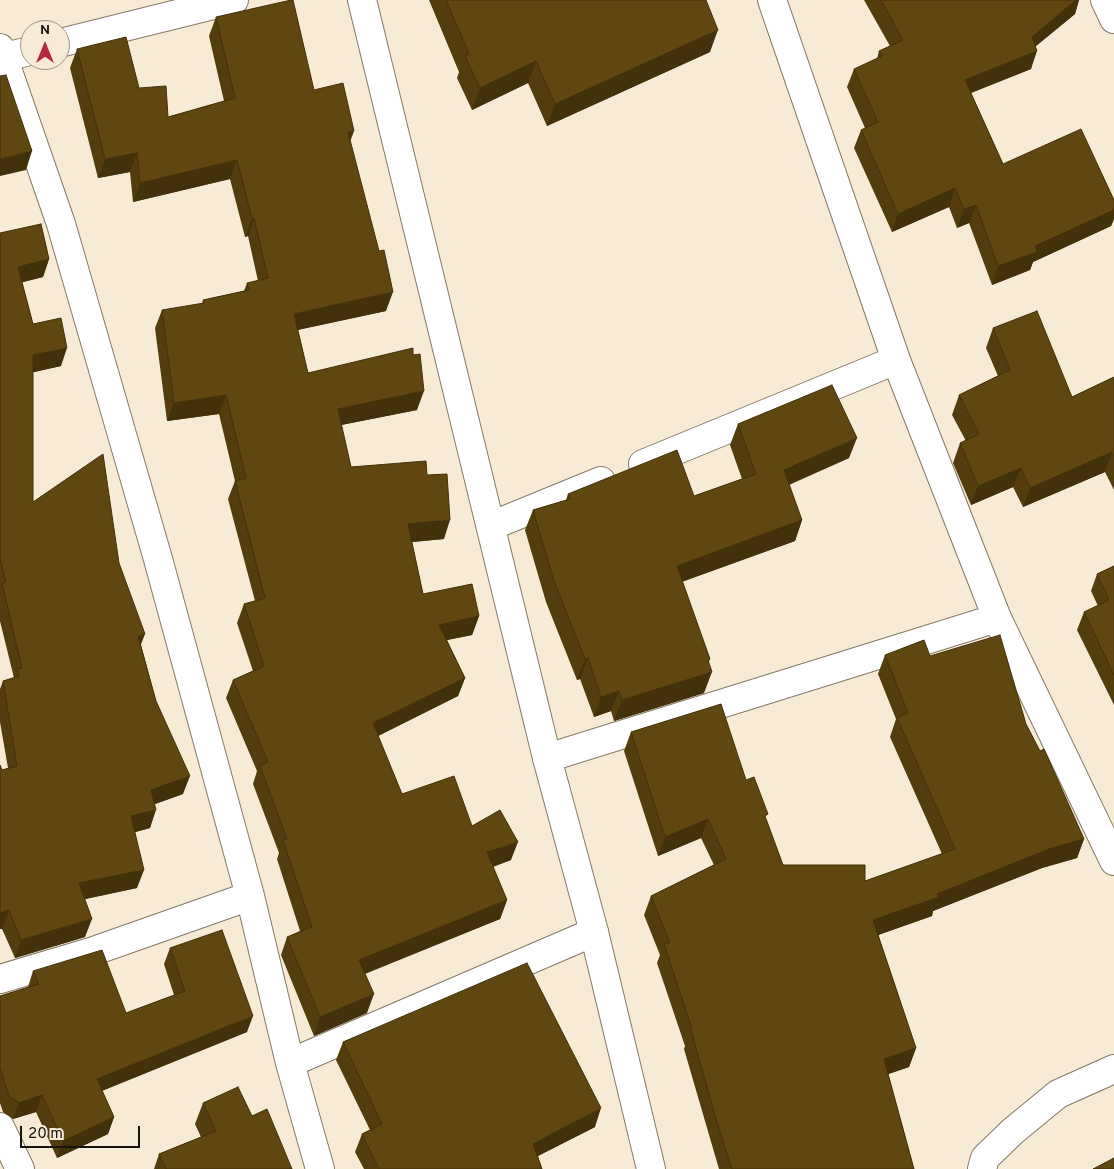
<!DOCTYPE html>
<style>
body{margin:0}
#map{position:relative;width:1114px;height:1169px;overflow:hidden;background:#f8ebd5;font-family:Overpass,sans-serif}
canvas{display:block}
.north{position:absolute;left:20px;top:20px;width:50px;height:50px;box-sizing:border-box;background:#f8ebd5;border:1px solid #9e9585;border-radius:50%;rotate:0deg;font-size:14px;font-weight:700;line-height:20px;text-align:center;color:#18130c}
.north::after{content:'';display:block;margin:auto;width:18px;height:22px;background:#b72540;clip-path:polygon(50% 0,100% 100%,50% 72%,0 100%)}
.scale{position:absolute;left:20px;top:1126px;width:120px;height:22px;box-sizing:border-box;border:2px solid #18130c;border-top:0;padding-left:6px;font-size:15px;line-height:18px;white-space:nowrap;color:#18130c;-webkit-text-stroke:4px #f8ebd5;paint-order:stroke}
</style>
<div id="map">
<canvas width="1114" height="1169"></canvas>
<div class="north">N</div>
<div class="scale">20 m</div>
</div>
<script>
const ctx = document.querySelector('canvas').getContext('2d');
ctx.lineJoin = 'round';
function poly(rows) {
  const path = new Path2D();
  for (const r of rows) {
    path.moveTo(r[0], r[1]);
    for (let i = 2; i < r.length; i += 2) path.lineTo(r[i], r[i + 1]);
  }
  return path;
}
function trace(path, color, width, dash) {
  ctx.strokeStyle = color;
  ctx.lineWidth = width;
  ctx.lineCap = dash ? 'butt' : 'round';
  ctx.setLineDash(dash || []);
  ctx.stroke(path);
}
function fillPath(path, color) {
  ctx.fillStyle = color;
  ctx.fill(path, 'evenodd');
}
const street = poly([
 [772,0,896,360,997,618,1114,861],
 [1105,0,1114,19],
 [60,43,234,0],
 [0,48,61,224,158,559,250,896,290,1063,320,1169],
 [0,58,30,51],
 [643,464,896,360],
 [491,526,601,481],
 [547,758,997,618],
 [0,979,91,952,250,896],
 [290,1063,594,932],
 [0,1127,20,1169],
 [982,1169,985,1158,1013,1131,1058,1094,1114,1069]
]);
const secondary = poly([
 [362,0,547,758,594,932,651,1169]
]);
trace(street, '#847966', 30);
trace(secondary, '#847966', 30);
trace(street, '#fff', 28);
trace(secondary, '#fff', 28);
fillPath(poly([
 [429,0,706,0,710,52,547,126,528,83,472,110,457,78,459,72],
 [864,0,1079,0,1075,14,1036,46,1031,69,971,93,1003,164,1114,200,1114,219,1111,226,1033,262,1030,270,992,285,969,223,957,228,949,207,892,232,854,148,861,130,865,128,847,87,854,69,877,59,879,51,890,46],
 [216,17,314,90,350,141,386,311,298,330,308,373,413,355,417,410,341,425,351,467,427,475,444,539,412,542,423,594,479,616,472,635,447,640,465,678,458,696,378,736,402,794,472,826,511,860,493,867,507,900,500,919,365,974,367,1013,314,1036,281,955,287,937,300,931,277,859,279,853,253,784,257,771,226,698,233,680,253,671,237,623,244,604,255,601,228,499,235,481,219,414,167,421,155,328,162,310,202,304,203,300,244,291,247,283,258,281,248,236,245,237,230,179,133,202,130,172,98,178,70,68,77,49,139,88,168,117,224,101,209,36],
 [0,233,49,259,43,277,22,282,33,324,61,366,33,372,33,502,119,563,156,701,183,794,155,804,150,828,135,832,137,888,84,899,85,937,15,958,2,929,0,929,0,765,2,770,8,768,0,722,0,689,3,681,14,678,0,621],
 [993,328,1072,397,1114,377,1114,490,1105,472,1023,507,1013,487,971,505,953,463,960,443,966,441,952,415,959,395,998,376,986,348],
 [738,424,849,458,789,485,802,520,795,541,682,582,704,693,614,721,611,711,594,717,580,679,577,680,546,602,525,530,533,510,566,500,568,494,694,496,742,479,730,445],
 [1114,566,1114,705,1077,630,1084,612,1098,606,1091,591,1097,574],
 [885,655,930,656,1026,724,1084,839,1077,858,1042,868,933,911,932,916,878,935,916,1048,909,1067,888,1074,914,1169,719,1169,684,1049,685,1046,657,963,660,955,644,915,651,896,714,865,701,838,658,856,624,751,631,732,746,780,766,820,783,865,865,881,942,854,890,737,896,719,878,674],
 [170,948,247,1032,102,1091,114,1117,108,1134,57,1158,36,1112,13,1119,3,1112,0,1103,0,996,28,987,33,971,126,1013,174,995,164,964],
 [343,1042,595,1127,538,1156,542,1169,364,1169,355,1152,362,1134,370,1130,336,1060],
 [203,1103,252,1116,292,1169,154,1169,159,1154,201,1137,195,1124]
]), '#533c0e');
fillPath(poly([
 [1076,0,1079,0,1075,14,1025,55,1032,37],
 [718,30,710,52,547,126,555,104],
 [1037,51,1031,69,958,98,965,80],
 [536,61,528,83,472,110,480,88],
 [354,131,347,150,348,132],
 [32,151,26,170,0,176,0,159],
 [137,153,130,172,98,178,105,159],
 [237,160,230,179,133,202,140,183],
 [955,188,949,207,892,232,898,214],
 [976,205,969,223,957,228,964,209],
 [1114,210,1114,219,1111,226,1033,262,1030,270,992,285,998,266,1035,246],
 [252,218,254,218,248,236,245,237],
 [49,259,43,277,12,285,18,267],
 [393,292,386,311,287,332,294,314],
 [67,348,61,366,26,374,33,355],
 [424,391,417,410,331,427,338,409],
 [226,395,219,414,167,421,174,403],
 [857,438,849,458,776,490,784,470],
 [1112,452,1105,472,1023,507,1030,488],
 [1021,468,1013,487,971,505,978,486],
 [450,520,444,539,401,543,408,524],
 [802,520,795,541,669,586,677,566],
 [479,616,472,635,432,643,439,625],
 [145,634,138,652,138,636],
 [588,658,580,679,577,680,585,659],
 [710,659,704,674,712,672,704,693,614,721,622,700],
 [465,678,458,696,366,742,373,723],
 [619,691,611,711,594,717,601,697],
 [190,776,183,794,144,808,151,790],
 [156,810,150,828,125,835,131,816],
 [708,819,701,838,658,856,665,837],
 [1084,839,1077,858,1042,868,933,911,932,916,867,939,873,920,937,894,1049,849],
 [518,842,511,860,480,871,487,852],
 [144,870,137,888,72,902,79,883],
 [507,900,500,919,353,978,359,960],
 [9,910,2,929,0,929,0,913],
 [92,919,85,937,15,958,21,940],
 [374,994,367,1013,314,1036,320,1017],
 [253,1016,247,1032,91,1095,97,1079],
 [916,1048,909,1067,877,1078,884,1059],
 [42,1095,36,1112,13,1119,19,1103],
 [601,1108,595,1127,526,1162,533,1144],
 [114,1117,108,1134,57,1158,63,1141]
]), '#43310b');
const building = poly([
 [291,0,293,0,314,90,343,83,354,131,348,132,379,251,384,250,393,292,294,314,308,373,413,348,413,355,420,354,424,391,338,409,351,467,426,461,427,475,447,474,450,520,408,524,423,594,472,584,479,616,439,625,465,678,373,723,402,794,454,776,472,826,500,810,518,842,487,852,507,900,359,960,374,994,320,1017,287,937,312,927,283,840,287,839,260,766,268,762,233,680,264,666,244,604,265,598,235,481,246,478,226,395,174,403,162,310,204,303,203,300,249,290,247,283,268,278,254,218,252,218,237,160,140,183,137,153,105,159,77,49,126,37,139,88,166,86,168,117,235,98,216,17,291,0],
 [446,0,706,0,718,30,555,104,536,61,480,88,465,56,469,54,446,0],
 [881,0,1076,0,1032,37,1037,51,965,80,1003,164,1081,129,1114,200,1114,210,1035,246,1037,252,998,266,976,205,964,209,955,188,898,214,861,130,878,122,854,69,882,56,879,51,903,40,881,0],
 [6,75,32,151,0,159,0,76,6,75],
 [41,224,49,259,18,267,33,324,61,318,67,348,33,355,33,502,103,454,119,563,145,634,138,636,156,701,190,776,151,790,156,810,131,816,144,870,79,883,92,919,21,940,9,910,0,913,0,765,2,770,17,766,3,681,19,676,17,669,22,668,2,583,6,582,0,558,0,233,41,224],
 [1037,311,1072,397,1114,377,1114,456,1112,452,1030,488,1021,468,978,486,960,443,979,434,959,395,1010,370,993,328,1037,311],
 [832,385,857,438,784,470,802,520,677,566,710,659,708,660,712,672,622,700,619,691,601,697,588,658,585,659,554,581,533,510,570,499,568,494,677,450,694,496,756,474,738,424,832,385],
 [1114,566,1114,675,1084,612,1109,600,1097,574,1114,566],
 [1000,635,1026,724,1040,751,1044,749,1084,839,1049,849,937,894,939,897,873,920,916,1048,884,1059,914,1169,732,1169,718,1126,691,1030,692,1029,664,944,670,943,651,896,726,859,708,819,665,837,631,732,721,704,746,780,754,777,768,814,765,816,783,865,865,865,865,881,955,849,897,718,908,713,885,655,924,640,930,656,1000,635],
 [222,930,253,1016,97,1079,114,1117,63,1141,42,1095,19,1103,9,1096,0,1068,0,996,39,984,33,971,102,950,126,1013,185,991,170,948,222,930],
 [527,963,601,1108,533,1144,542,1169,379,1169,362,1134,382,1124,343,1042,527,963],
 [238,1087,252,1116,267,1109,292,1169,166,1169,159,1154,216,1131,203,1103,238,1087],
 [1114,1158,1114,1169,1093,1169,1114,1158]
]);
fillPath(building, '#604610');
trace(building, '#43310b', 1);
</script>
